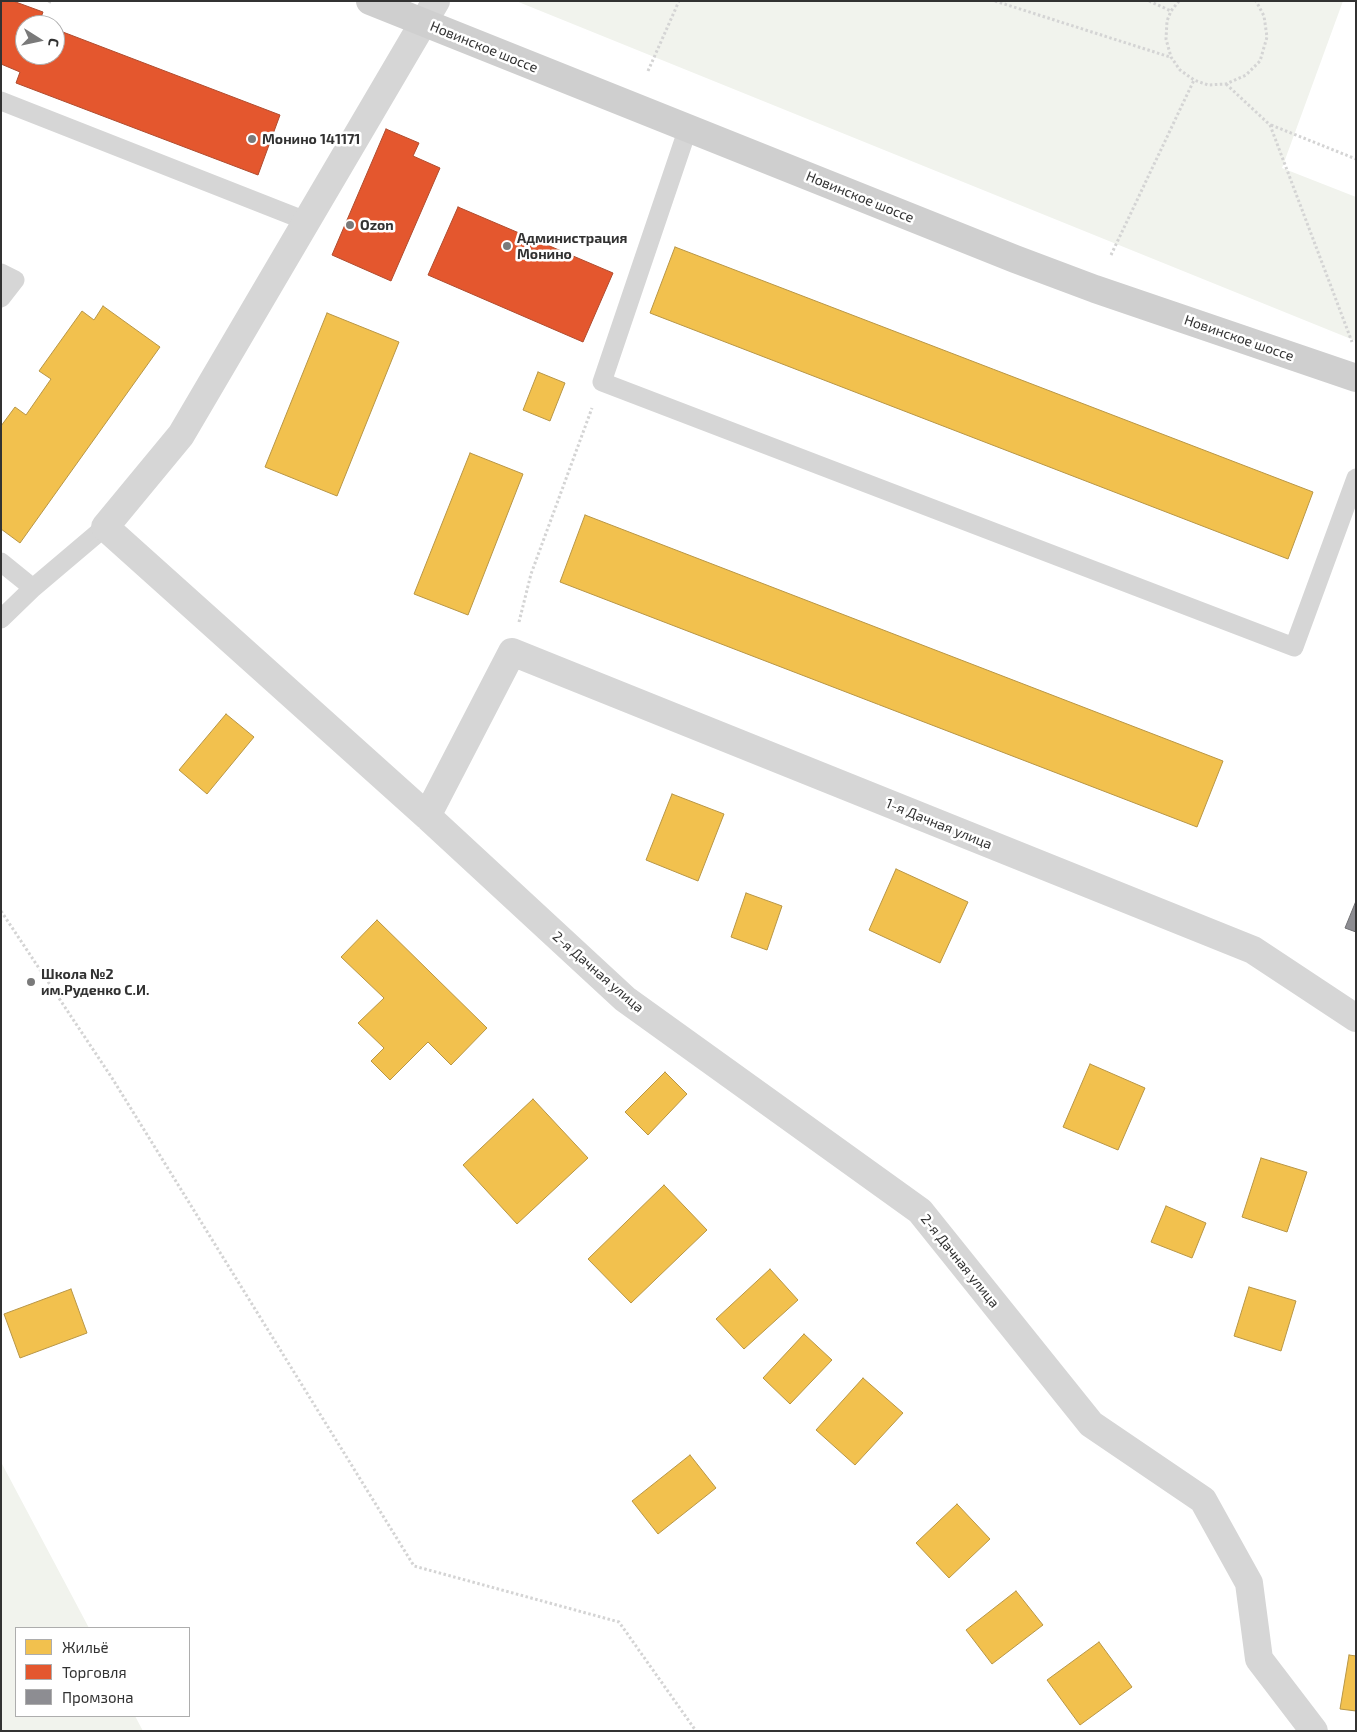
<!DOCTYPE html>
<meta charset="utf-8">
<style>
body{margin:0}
#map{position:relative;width:1357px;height:1732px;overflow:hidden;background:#fff;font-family:"Exo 2",sans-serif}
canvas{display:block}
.frame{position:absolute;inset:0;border:2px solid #323232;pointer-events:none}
.legend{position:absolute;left:15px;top:1627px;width:175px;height:90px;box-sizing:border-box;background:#fff;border:1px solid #adadad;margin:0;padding:6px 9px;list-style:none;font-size:15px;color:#323232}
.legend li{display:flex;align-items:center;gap:10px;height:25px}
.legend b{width:25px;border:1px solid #adadad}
.north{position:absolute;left:15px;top:15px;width:50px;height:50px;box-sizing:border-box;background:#fff;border:1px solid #adadad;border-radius:50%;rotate:100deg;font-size:14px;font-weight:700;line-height:20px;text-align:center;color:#323232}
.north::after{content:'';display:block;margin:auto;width:18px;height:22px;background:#7a7a7a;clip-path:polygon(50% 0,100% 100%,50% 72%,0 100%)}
</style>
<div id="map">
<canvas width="1357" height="1732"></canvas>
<div class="frame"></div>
<ul class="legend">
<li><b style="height:14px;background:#f2c14e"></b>Жильё</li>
<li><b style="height:14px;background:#e4572e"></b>Торговля</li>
<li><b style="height:14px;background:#8d8d92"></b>Промзона</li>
</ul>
<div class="north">С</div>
</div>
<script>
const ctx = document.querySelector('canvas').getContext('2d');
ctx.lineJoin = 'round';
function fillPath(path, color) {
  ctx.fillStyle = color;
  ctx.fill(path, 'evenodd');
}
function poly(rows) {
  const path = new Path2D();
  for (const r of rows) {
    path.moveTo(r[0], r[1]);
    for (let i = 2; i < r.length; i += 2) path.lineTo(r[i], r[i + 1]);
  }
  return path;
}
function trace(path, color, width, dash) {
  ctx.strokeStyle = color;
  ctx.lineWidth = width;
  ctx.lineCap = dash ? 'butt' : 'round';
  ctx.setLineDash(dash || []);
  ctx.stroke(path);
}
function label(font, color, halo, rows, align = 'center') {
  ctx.font = font + ' "Exo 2",sans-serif';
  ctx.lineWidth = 5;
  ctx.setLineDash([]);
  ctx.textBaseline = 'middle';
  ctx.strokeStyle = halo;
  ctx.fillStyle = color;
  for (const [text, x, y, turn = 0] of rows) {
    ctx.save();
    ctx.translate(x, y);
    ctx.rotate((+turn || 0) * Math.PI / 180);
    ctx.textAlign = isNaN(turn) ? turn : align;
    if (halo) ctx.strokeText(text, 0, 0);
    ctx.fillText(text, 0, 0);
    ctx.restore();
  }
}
fillPath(poly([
 [516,1,1343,1,1282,168,1356,197,1356,341],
 [1,1462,89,1628,16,1628,16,1716,135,1716,143,1731,1,1731]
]), '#f1f3ed');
const homes = poly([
 [675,247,1313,492,1288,559,650,313,675,247],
 [103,306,160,347,20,543,1,529,1,426,15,407,26,415,51,379,39,371,82,311,94,320,103,306],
 [327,313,399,342,337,496,265,467,327,313],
 [538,372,565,383,550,421,523,410,538,372],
 [470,453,523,474,468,615,414,594,470,453],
 [585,515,1223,761,1197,827,560,582,585,515],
 [226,714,254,737,207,794,179,770,226,714],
 [672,794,724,814,698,881,646,860,672,794],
 [896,869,968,902,940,963,869,930,896,869],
 [746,893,782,906,767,950,731,937,746,893],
 [377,920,487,1028,451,1065,428,1042,390,1080,371,1061,384,1048,358,1023,384,998,341,957,377,920],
 [1090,1064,1145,1088,1118,1150,1063,1127,1090,1064],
 [665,1072,687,1094,648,1135,625,1112,665,1072],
 [533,1099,588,1158,517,1224,463,1165,533,1099],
 [1261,1158,1307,1172,1287,1232,1242,1217,1261,1158],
 [664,1185,707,1230,631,1303,588,1259,664,1185],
 [1166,1206,1206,1223,1192,1258,1151,1242,1166,1206],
 [770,1269,798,1300,744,1349,716,1319,770,1269],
 [1249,1287,1296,1301,1281,1351,1234,1336,1249,1287],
 [71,1289,87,1333,20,1358,4,1314,71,1289],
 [804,1334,832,1360,790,1404,763,1378,804,1334],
 [863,1378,903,1413,855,1465,816,1430,863,1378],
 [690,1455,716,1488,658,1534,632,1501,690,1455],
 [957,1504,990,1539,949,1578,916,1543,957,1504],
 [1016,1591,1043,1625,992,1664,966,1630,1016,1591],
 [1099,1642,1132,1687,1080,1725,1047,1680,1099,1642],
 [1349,1655,1356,1656,1356,1711,1340,1709,1349,1655]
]);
fillPath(homes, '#f2c14e');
trace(homes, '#b89646', 1);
const shops = poly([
 [1,1,13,1,43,12,39,23,44,25,25,25,25,55,55,55,55,29,280,115,258,175,16,83,20,72,1,64,1,1],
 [386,129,419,143,413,156,440,168,391,281,332,255,386,129],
 [458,207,613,273,583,342,428,275,458,207]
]);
fillPath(shops, '#e4572e');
trace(shops, '#af4c2f', 1);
const industry = poly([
 [1356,901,1356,932,1345,928,1356,901]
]);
fillPath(industry, '#8d8d92');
trace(industry, '#727275', 1);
trace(poly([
 [995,1,1170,57],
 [1149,1,1171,11],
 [1179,1,1171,11,1167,21,1166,39,1171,57,1180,70,1194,80,1208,85,1226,84,1246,75,1260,61,1267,37,1264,16,1256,1],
 [49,3,50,1],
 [648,71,679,1],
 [1226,84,1270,125,1352,342],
 [1271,125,1356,159],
 [1111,255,1194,80],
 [519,622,531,574,592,408],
 [1,911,112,1078,414,1566,619,1622,696,1731]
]), '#d4d4d4', 3, [2.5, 2.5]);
trace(poly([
 [1,101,306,221],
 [688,128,602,382,1294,647,1356,478],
 [1,273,15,280,1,298],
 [1,562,33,588,105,527],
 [1,619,33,588]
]), '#d6d6d6', 19);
trace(poly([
 [436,1,181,435,105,527,427,816,625,999,920,1211,1091,1424,1203,1500,1249,1583,1259,1659,1314,1731],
 [427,816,512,652,1253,950,1356,1018]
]), '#d6d6d6', 28);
trace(poly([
 [370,1,1015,259,1095,289,1356,378]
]), '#cfcfcf', 28);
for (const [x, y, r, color] of [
 [252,139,5,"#7a7a7a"],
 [350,225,5,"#7a7a7a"],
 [507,246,5,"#7a7a7a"],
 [31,982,5,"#7a7a7a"]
]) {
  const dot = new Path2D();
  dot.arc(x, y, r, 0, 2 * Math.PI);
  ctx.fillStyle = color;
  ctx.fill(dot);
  trace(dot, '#fff', 2);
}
label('14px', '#323232', '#fff', [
 ["Новинское шоссе",484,47,22],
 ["Новинское шоссе",860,197,22],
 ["Новинское шоссе",1239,338,19],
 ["1-я Дачная улица",939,824,22],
 ["2-я Дачная улица",598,972,41],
 ["2-я Дачная улица",960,1261,51]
]);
label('bold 14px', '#323232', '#fff', [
 ["Монино 141171",262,139],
 ["Ozon",360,225],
 ["Администрация",517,238],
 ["Монино",517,254],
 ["Школа №2",41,974],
 ["им.Руденко С.И.",41,990]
], 'left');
</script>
